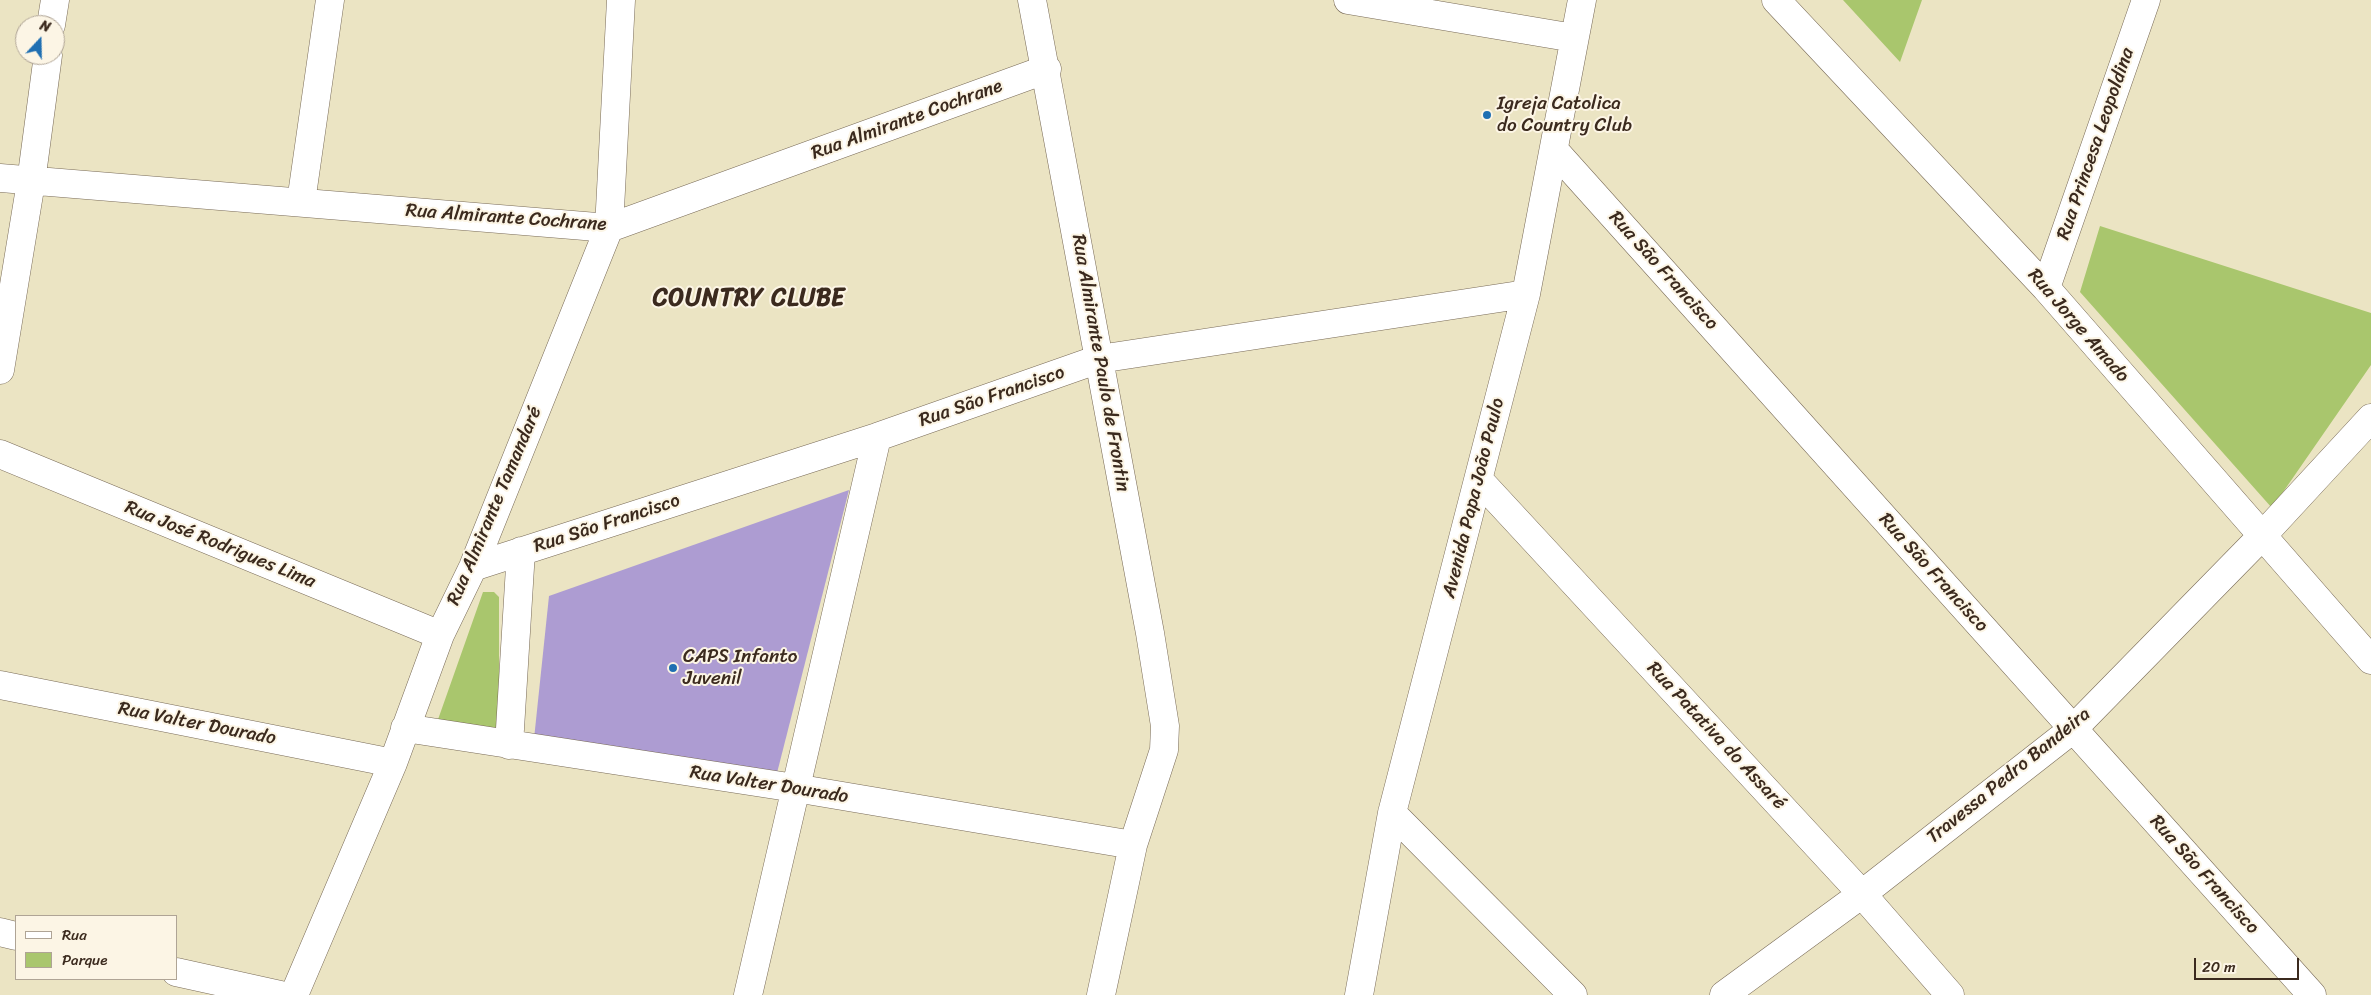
<!DOCTYPE html>
<meta charset="utf-8">
<style>
body{margin:0}
#map{position:relative;width:2371px;height:995px;overflow:hidden;background:#ebe4c3;font-family:Sriracha,sans-serif}
canvas{display:block}
.legend{position:absolute;left:15px;top:915px;width:162px;height:65px;box-sizing:border-box;background:#fcf5e5;border:1px solid #afa495;margin:0;padding:6px 9px;list-style:none;font-size:15px;color:#3b2a1e}
.legend li{display:flex;align-items:center;gap:10px;height:25px}
.legend b{width:25px;border:1px solid #afa495}
.north{position:absolute;left:15px;top:15px;width:50px;height:50px;box-sizing:border-box;background:#fcf5e5;border:1px solid #afa495;border-radius:50%;rotate:21deg;font-size:14px;font-weight:700;line-height:20px;text-align:center;color:#3b2a1e}
.north::after{content:'';display:block;margin:auto;width:18px;height:22px;background:#1f6fb2;clip-path:polygon(50% 0,100% 100%,50% 72%,0 100%)}
.scale{position:absolute;left:2194px;top:958px;width:105px;height:22px;box-sizing:border-box;border:2px solid #3b2a1e;border-top:0;padding-left:6px;font-size:15px;line-height:18px;white-space:nowrap;color:#3b2a1e;-webkit-text-stroke:4px #fcf5e5;paint-order:stroke}
</style>
<div id="map">
<canvas width="2371" height="995"></canvas>
<ul class="legend">
<li><b style="height:6px;background:#fff"></b>Rua</li>
<li><b style="height:14px;background:#a9c66d"></b>Parque</li>
</ul>
<div class="north">N</div>
<div class="scale">20 m</div>
</div>
<script>
const ctx = document.querySelector('canvas').getContext('2d');
ctx.lineJoin = 'round';
function fillPath(path, color) {
  ctx.fillStyle = color;
  ctx.fill(path, 'evenodd');
}
function poly(rows) {
  const path = new Path2D();
  for (const r of rows) {
    path.moveTo(r[0], r[1]);
    for (let i = 2; i < r.length; i += 2) path.lineTo(r[i], r[i + 1]);
  }
  return path;
}
function trace(path, color, width, dash) {
  ctx.strokeStyle = color;
  ctx.lineWidth = width;
  ctx.lineCap = dash ? 'butt' : 'round';
  ctx.setLineDash(dash || []);
  ctx.stroke(path);
}
function label(font, color, halo, rows, align = 'center') {
  ctx.font = font + ' Sriracha,sans-serif';
  ctx.lineWidth = 4;
  ctx.setLineDash([]);
  ctx.textBaseline = 'middle';
  ctx.strokeStyle = halo;
  ctx.fillStyle = color;
  for (const [text, x, y, turn = 0] of rows) {
    ctx.save();
    ctx.translate(x, y);
    ctx.rotate((+turn || 0) * Math.PI / 180);
    ctx.textAlign = isNaN(turn) ? turn : align;
    if (halo) ctx.strokeText(text, 0, 0);
    ctx.fillText(text, 0, 0);
    ctx.restore();
  }
}
fillPath(poly([
 [1843,0,1922,0,1900,62],
 [2100,226,2371,313,2371,365,2272,508,2080,292],
 [483,592,494,592,499,597,499,737,435,728]
]), '#a9c66d');
fillPath(poly([
 [849,490,777,773,534,739,549,596]
]), '#ad9cd2');
const minor = poly([
 [1032,0,1150,633,1165,726,1164,750,1133,845,1101,995],
 [1348,0,1574,38],
 [1776,0,2046,288,2371,660],
 [51,25,55,0],
 [1555,151,2312,995],
 [0,178,609,228,1047,69],
 [301,202,330,0],
 [2046,288,2146,0],
 [0,370,31,182,48,55],
 [0,454,440,635],
 [1479,480,1862,894,1950,995],
 [473,567,877,437,1099,359,1526,294],
 [0,685,393,763],
 [405,728,795,788,1133,845],
 [509,745,521,551],
 [1392,813,1573,995],
 [0,932,16,936],
 [176,972,280,995],
 [294,995,393,763,440,635,473,567,609,228,621,0],
 [748,995,877,437],
 [1359,995,1392,813,1526,294,1582,0],
 [1724,995,1862,894,2073,729,2262,536,2371,418]
]);
trace(minor, '#796b58', 29);
trace(minor, '#fff', 28);
for (const [x, y, r, color] of [
 [1487,115,5,"#1f6fb2"],
 [673,668,5,"#1f6fb2"]
]) {
  const dot = new Path2D();
  dot.arc(x, y, r, 0, 2 * Math.PI);
  ctx.fillStyle = color;
  ctx.fill(dot);
  trace(dot, '#fcf5e5', 2);
}
label('19px', '#3b2a1e', '#fcf5e5', [
 ["Igreja Catolica",1497,104],
 ["do Country Club",1497,126],
 ["CAPS Infanto",683,657],
 ["Juvenil",683,679]
], 'left');
label('19px', '#3b2a1e', '#fcf5e5', [
 ["Rua Almirante Cochrane",907,120,-20],
 ["Rua Princesa Leopoldina",2096,144,-71],
 ["Rua Almirante Cochrane",506,218,4],
 ["Rua São Francisco",1663,271,48],
 ["Rua Jorge Amado",2078,326,49],
 ["Rua Almirante Paulo de Frontin",1100,363,80],
 ["Rua São Francisco",992,397,-19],
 ["Avenida Papa João Paulo",1474,498,-76],
 ["Rua Almirante Tamandaré",495,506,-67],
 ["Rua São Francisco",607,524,-18],
 ["Rua José Rodrigues Lima",220,545,22],
 ["Rua São Francisco",1933,573,48],
 ["Rua Valter Dourado",197,724,11],
 ["Rua Patativa do Assaré",1716,736,47],
 ["Travessa Pedro Bandeira",2009,776,-39],
 ["Rua Valter Dourado",769,785,9],
 ["Rua São Francisco",2204,875,48]
]);
ctx.letterSpacing = '1px';
label('bold 24px', '#3b2a1e', '#fcf5e5', [
 ["COUNTRY CLUBE",749,299]
]);
ctx.letterSpacing = '0px';
</script>
